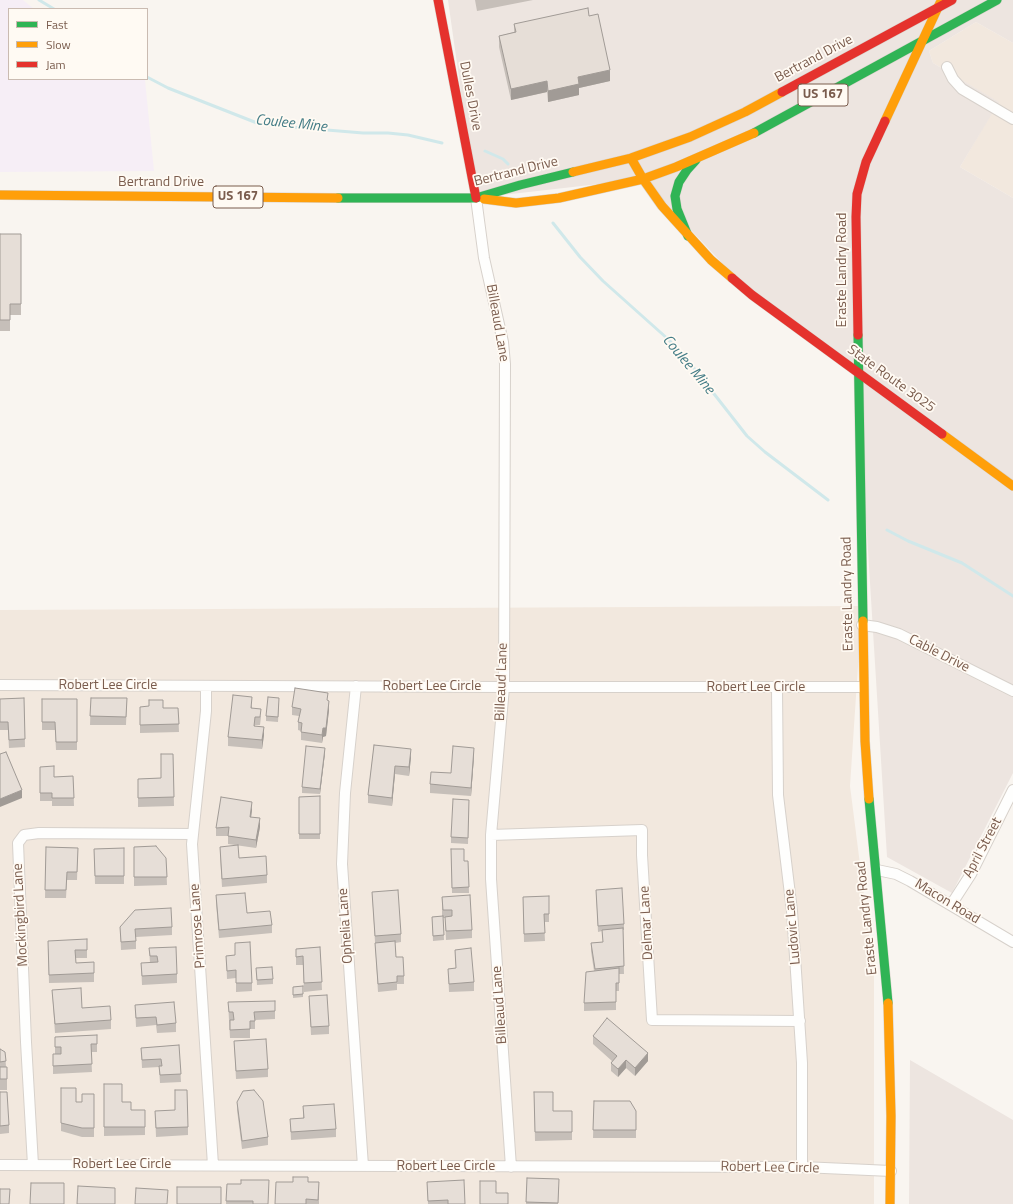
<!DOCTYPE html>
<style>
body{margin:0}
#map{position:relative;width:1013px;height:1204px;overflow:hidden;background:#f9f5f0;font-family:"Titillium Web",sans-serif}
canvas{display:block}
.legend{position:absolute;left:8px;top:8px;width:140px;height:72px;box-sizing:border-box;background:#fffaf3;border:1px solid #cabbb1;margin:0;padding:5px 7px;list-style:none;font-size:12px;color:#7a5c4d}
.legend li{display:flex;align-items:center;gap:8px;height:20px}
.legend b{width:20px;border:1px solid #cabbb1}
</style>
<div id="map">
<canvas width="1013" height="1204"></canvas>
<ul class="legend">
<li><b style="height:5px;background:#30b455"></b>Fast</li>
<li><b style="height:5px;background:#ff9f0a"></b>Slow</li>
<li><b style="height:5px;background:#e5322d"></b>Jam</li>
</ul>
</div>
<script>
const ctx = document.querySelector('canvas').getContext('2d');
ctx.lineJoin = 'round';
function fillPath(path, color) {
  ctx.fillStyle = color;
  ctx.fill(path, 'evenodd');
}
function poly(rows) {
  const path = new Path2D();
  for (const r of rows) {
    path.moveTo(r[0], r[1]);
    for (let i = 2; i < r.length; i += 2) path.lineTo(r[i], r[i + 1]);
  }
  return path;
}
function trace(path, color, width, dash) {
  ctx.strokeStyle = color;
  ctx.lineWidth = width;
  ctx.lineCap = dash ? 'butt' : 'round';
  ctx.setLineDash(dash || []);
  ctx.stroke(path);
}
function label(font, color, halo, rows, align = 'center') {
  ctx.font = font + ' "Titillium Web",sans-serif';
  ctx.lineWidth = 3.5;
  ctx.setLineDash([]);
  ctx.textBaseline = 'middle';
  ctx.strokeStyle = halo;
  ctx.fillStyle = color;
  for (const [text, x, y, turn = 0] of rows) {
    ctx.save();
    ctx.translate(x, y);
    ctx.rotate((+turn || 0) * Math.PI / 180);
    ctx.textAlign = isNaN(turn) ? turn : align;
    if (halo) ctx.strokeText(text, 0, 0);
    ctx.fillText(text, 0, 0);
    ctx.restore();
  }
}
fillPath(poly([
 [976,22,1013,43,1013,198,960,167,998,102,933,63,929,51],
 [862,606,850,786,874,974,874,1204,0,1204,0,610]
]), '#f2e8de');
fillPath(poly([
 [448,0,1013,0,1013,43,976,22,929,51,933,63,999,102,960,167,1013,198,1013,773,952,893,887,857,857,373,752,295,643,179,476,198],
 [910,1060,1013,1120,1013,1204,909,1204]
]), '#ede5e0');
fillPath(poly([
 [0,0,23,0,34,9,9,9,9,79,145,80,154,171,0,172]
]), '#f6eef6');
trace(poly([
 [39,0,54,9],
 [147,77,168,88,257,123,279,126,363,133,388,133,408,135,442,143],
 [485,151,503,159,508,164],
 [553,223,580,257,603,281,669,340,693,367,747,436,765,452,828,500],
 [887,530,908,541,962,563,1013,596]
]), '#d0e8ea', 3);
const street = poly([
 [947,67,953,79,962,89,1013,119],
 [476,198,484,258,503,342,505,364,504,687,491,835,491,879,511,1167],
 [862,625,877,627,899,634,1013,691],
 [0,685,504,687,863,687],
 [206,686,206,711,192,844,213,1165],
 [356,686,345,793,342,864,363,1166],
 [777,688,778,795,792,911,802,1063,802,1167],
 [491,835,642,830,642,855,652,1020,800,1021],
 [877,870,896,874,910,881,1013,942],
 [951,905,971,874,1013,790],
 [0,1165,802,1167,891,1171],
 [33,1165,26,1042,18,843,24,835,39,833,193,834]
]);
const fast = poly([
 [754,133,997,0],
 [338,198,476,198,520,185,573,172],
 [688,236,677,209,675,196,679,182,687,170,696,160],
 [858,335,863,621],
 [869,799,888,1003]
]);
const slow = poly([
 [885,121,940,3],
 [631,158,643,179,662,206,711,260,732,278],
 [573,172,631,158,690,137,745,112,782,92],
 [0,195,338,198],
 [484,199,516,203,559,198,643,179,676,167,754,133],
 [942,434,1013,486],
 [863,621,865,741,869,799],
 [888,1003,891,1116,890,1204]
]);
const jam = poly([
 [438,0,476,198],
 [782,92,952,0],
 [732,278,752,295,942,434],
 [858,335,856,217,857,194,866,162,885,121]
]);
trace(street, '#d7d1cb', 12);
trace(fast, '#d9d2cb', 10);
trace(slow, '#d9d2cb', 10);
trace(jam, '#d9d2cb', 10);
trace(street, '#fefefd', 10);
trace(fast, '#30b455', 9);
trace(slow, '#ff9f0a', 9);
trace(jam, '#e5322d', 9);
fillPath(poly([
 [475,0,533,0,477,11],
 [589,16,610,81,579,88,579,95,548,102,547,92,511,100,499,47,499,36,514,32,514,24],
 [0,234,21,234,21,315,10,315,10,331,0,331],
 [24,698,25,747,9,748,8,730,0,730,0,699],
 [91,698,127,698,126,725,90,725],
 [42,699,77,699,77,750,56,750,55,730,42,730],
 [328,701,329,710,326,736,323,737,322,743,301,740,301,731,298,730,298,722,299,716,292,715,292,707],
 [279,703,278,722,266,721,266,716],
 [252,705,252,708,261,717,260,725,255,725,255,726,264,735,262,749,228,746,228,737],
 [140,707,163,708,178,708,179,732,140,733],
 [374,745,411,757,409,776,395,774,392,806,368,803,368,795],
 [325,753,320,794,302,793,302,787],
 [173,754,174,806,138,807,138,779,161,778],
 [474,756,471,796,430,793,430,784,451,773],
 [40,767,54,777,73,776,74,806,52,806,52,801,40,801],
 [320,796,320,839,299,839,299,797],
 [469,800,468,844,451,843,451,837],
 [252,810,251,817,260,827,256,848,228,844,228,836,216,836,216,828],
 [46,847,78,848,77,880,67,880,66,898,45,898],
 [134,847,166,858,167,885,134,886],
 [220,847,267,875,267,883,222,887,220,855],
 [124,848,124,884,95,884,94,849],
 [451,849,464,861,468,861,469,893,452,893],
 [596,890,624,924,624,930,623,930,624,974,619,974,619,991,616,991,616,1010,584,1011,584,1003,594,971,591,951,591,943,603,942,602,931,598,932],
 [372,892,401,934,401,942,395,943,396,957,404,976,404,984,397,984,397,990,378,992],
 [216,895,247,913,272,925,272,933,219,938,216,903],
 [549,896,549,922,544,922,545,941,524,942,523,897],
 [442,897,472,930,472,938,446,940,445,918,443,918,444,940,433,941,432,917,442,916],
 [120,927,172,927,172,935,136,937,136,949,121,950],
 [87,939,87,958,76,958,76,963,94,962,94,982,49,983,48,949],
 [235,943,252,983,252,991,236,992,236,978,227,979,226,956,235,955],
 [320,947,322,990,304,992,303,965,296,965,296,949],
 [149,948,177,974,177,983,142,985,141,963,150,963],
 [455,950,474,982,474,991,449,992,448,969,456,968],
 [256,968,273,979,273,984,257,985],
 [303,986,303,997,293,998,293,987],
 [52,990,82,1008,111,1020,111,1029,55,1033],
 [309,996,329,1026,329,1034,311,1035],
 [228,1002,275,1011,275,1019,255,1020,255,1029,250,1029,250,1038,230,1038],
 [135,1005,176,1023,176,1032,157,1033,156,1025,136,1027],
 [97,1035,97,1052,91,1052,92,1072,53,1074,53,1054,55,1054,55,1037],
 [593,1036,648,1061,635,1076,626,1068,618,1077,611,1071,611,1063,612,1061,593,1044],
 [234,1041,268,1069,268,1077,236,1079],
 [179,1045,181,1082,160,1083,159,1067,142,1068,141,1048],
 [0,1049,5,1052,6,1067,7,1079,7,1090,0,1090],
 [104,1084,122,1102,131,1110,145,1110,145,1135,104,1136],
 [61,1088,76,1102,82,1102,94,1094,94,1137,82,1137,61,1131],
 [0,1092,9,1125,9,1133,0,1134],
 [534,1092,553,1111,572,1111,572,1140,535,1141],
 [594,1101,636,1111,636,1138,593,1138],
 [237,1102,268,1137,268,1145,242,1149,237,1110],
 [303,1106,336,1129,336,1137,291,1140,290,1119,303,1118],
 [155,1111,188,1127,188,1135,156,1137],
 [527,1178,559,1187,558,1204,526,1204],
 [308,1182,319,1182,319,1204,275,1204],
 [427,1182,465,1204,428,1204],
 [227,1184,268,1204,226,1204]
]), '#c6bfb9');
fillPath(poly([
 [610,70,610,81,579,88,579,95,548,102,548,91,578,77],
 [547,81,547,92,511,100,511,89],
 [329,701,329,710,326,736,323,737,322,743,322,735,323,728],
 [264,727,264,735,262,749,262,740],
 [325,748,325,753,320,794,320,789],
 [474,748,474,756,471,796,471,788],
 [411,749,411,757,409,776,409,767],
 [395,766,395,774,392,806,392,798],
 [22,790,22,798,0,807,0,799],
 [252,802,252,810,250,825,250,817],
 [260,818,260,827,256,848,256,840],
 [648,1053,648,1061,635,1076,635,1068],
 [626,1060,626,1068,618,1077,618,1069]
]), '#a19b96');
const building = poly([
 [588,8,589,16,598,14,610,70,578,77,579,84,548,91,547,81,511,89,499,36,516,32,514,24,588,8],
 [0,234,21,234,21,304,10,304,10,320,0,320,0,234],
 [295,688,328,693,327,700,329,701,326,728,323,728,322,735,301,732,302,723,298,722,301,709,292,707,295,688],
 [233,695,252,697,251,708,261,709,260,717,255,717,254,726,264,727,262,740,228,737,233,695],
 [268,697,279,698,278,717,266,716,268,697],
 [24,698,25,739,9,740,8,722,0,722,0,699,24,698],
 [91,698,127,698,126,717,90,716,91,698],
 [42,699,77,699,77,742,56,742,55,722,42,722,42,699],
 [149,700,163,700,163,708,178,708,179,724,140,725,140,707,149,706,149,700],
 [374,745,411,749,409,767,395,766,392,798,368,795,374,745],
 [306,746,325,748,320,789,302,787,306,746],
 [453,746,474,748,471,788,430,784,431,772,451,773,453,746],
 [6,752,22,790,0,799,0,754,6,752],
 [161,754,173,754,174,797,138,798,138,779,161,778,161,754],
 [54,766,54,777,73,776,74,798,52,798,52,793,40,793,40,767,54,766],
 [320,796,320,834,299,834,299,797,320,796],
 [221,797,252,802,250,817,260,818,256,840,228,836,229,827,216,828,221,797],
 [453,799,469,800,468,838,451,837,453,799],
 [238,845,239,858,266,856,267,875,222,879,220,847,238,845],
 [156,846,166,858,167,877,134,877,134,847,156,846],
 [46,847,78,848,77,872,67,872,66,890,45,890,46,847],
 [124,848,124,876,95,876,94,849,124,848],
 [451,849,464,849,464,861,468,861,469,887,452,888,451,849],
 [622,888,624,924,598,926,596,890,622,888],
 [398,890,401,934,375,936,372,892,398,890],
 [245,893,247,913,270,911,272,925,219,930,216,895,245,893],
 [470,895,472,930,446,931,445,917,452,916,452,910,443,910,442,897,470,895],
 [549,896,549,914,544,914,545,933,524,934,523,897,549,896],
 [171,908,172,927,135,929,136,941,121,942,120,927,135,910,171,908],
 [443,916,444,935,433,936,432,917,443,916],
 [623,928,624,966,595,969,591,943,603,942,602,930,623,928],
 [87,939,87,950,75,950,76,963,94,962,94,973,49,975,48,941,87,939],
 [395,941,396,957,403,957,404,976,397,976,397,982,378,984,375,943,395,941],
 [250,942,252,983,236,983,236,970,227,971,226,956,235,955,235,943,250,942],
 [176,947,177,974,142,976,141,963,158,962,157,956,150,956,149,948,176,947],
 [320,947,322,982,304,983,303,956,296,957,296,949,320,947],
 [471,948,474,982,449,984,448,969,456,968,455,950,471,948],
 [272,967,273,979,257,980,256,968,272,967],
 [619,968,619,983,616,983,616,1002,584,1003,586,972,619,968],
 [303,986,303,994,293,995,293,987,303,986],
 [81,988,82,1008,110,1006,111,1020,55,1024,52,990,81,988],
 [327,995,329,1026,311,1027,309,996,327,995],
 [275,1001,275,1011,254,1012,255,1021,250,1021,250,1029,230,1030,230,1020,234,1020,233,1012,229,1012,228,1002,275,1001],
 [174,1002,176,1023,157,1025,156,1017,136,1018,135,1005,174,1002],
 [607,1018,648,1053,635,1068,626,1060,618,1069,611,1063,617,1056,593,1036,607,1018],
 [97,1035,97,1044,91,1044,92,1064,53,1066,53,1054,61,1054,61,1047,55,1047,55,1037,97,1035],
 [266,1039,268,1069,236,1071,234,1041,266,1039],
 [179,1045,181,1074,160,1075,159,1066,162,1066,161,1059,142,1060,141,1048,179,1045],
 [0,1049,5,1052,6,1061,0,1062,0,1049],
 [0,1067,7,1067,7,1079,0,1079,0,1067],
 [104,1084,122,1084,122,1102,131,1102,131,1110,145,1110,145,1127,104,1127,104,1084],
 [61,1088,76,1088,76,1102,82,1102,82,1094,94,1094,94,1128,82,1128,61,1123,61,1088],
 [175,1090,187,1090,188,1127,156,1128,155,1111,175,1110,175,1090],
 [254,1090,263,1101,268,1137,242,1141,237,1102,243,1091,254,1090],
 [0,1092,7,1092,9,1125,0,1126,0,1092],
 [534,1092,553,1092,553,1111,572,1111,572,1132,535,1132,534,1092],
 [594,1101,630,1101,636,1111,636,1130,593,1130,594,1101],
 [334,1104,336,1129,291,1132,290,1119,304,1118,303,1106,334,1104],
 [293,1177,308,1177,308,1182,319,1182,318,1200,306,1199,306,1204,275,1204,276,1182,293,1182,293,1177],
 [527,1178,559,1179,558,1203,526,1202,527,1178],
 [241,1180,269,1180,268,1204,253,1204,253,1201,226,1201,227,1184,241,1184,241,1180],
 [464,1180,465,1204,448,1204,448,1200,428,1201,427,1182,464,1180],
 [480,1181,496,1181,496,1193,508,1193,508,1204,480,1204,480,1181],
 [31,1183,64,1183,64,1204,30,1204,31,1183],
 [78,1186,115,1188,115,1204,77,1204,78,1186],
 [177,1187,221,1187,221,1204,177,1204,177,1187],
 [136,1188,168,1190,167,1204,135,1204,136,1188],
 [0,1189,10,1189,9,1204,0,1204,0,1189]
]);
fillPath(building, '#e6ded7');
trace(building, '#a19b96', 1);
for (const [x, y, w] of [
 [823,95,50],
 [238,197,50]
]) {
  const box = new Path2D();
  box.roundRect(x - w / 2, y - 11, w, 22, 3);
  ctx.fillStyle = '#fffaf3';
  ctx.fill(box);
  trace(box, '#7a5c4d', 1);
}
label('bold 13px', '#7a5c4d', null, [
 ["US 167",823,95],
 ["US 167",238,197]
]);
label('14px', '#7a5c4d', '#fffaf3', [
 ["Bertrand Drive",814,59,-28],
 ["Dulles Drive",470,96,79],
 ["Bertrand Drive",516,172,-14],
 ["Bertrand Drive",161,183],
 ["Eraste Landry Road",843,270,-90],
 ["Billeaud Lane",497,323,80],
 ["State Route 3025",891,379,36],
 ["Eraste Landry Road",848,594,-91],
 ["Cable Drive",939,654,27],
 ["Billeaud Lane",502,682,-88],
 ["Robert Lee Circle",108,686],
 ["Robert Lee Circle",432,687],
 ["Robert Lee Circle",756,688],
 ["April Street",983,848,-62],
 ["Macon Road",947,902,31],
 ["Mockingbird Lane",21,915,-93],
 ["Eraste Landry Road",867,918,-96],
 ["Delmar Lane",647,923,-93],
 ["Primrose Lane",198,926,-94],
 ["Ophelia Lane",346,926,-94],
 ["Ludovic Lane",793,927,-95],
 ["Billeaud Lane",500,1005,-94],
 ["Robert Lee Circle",122,1165],
 ["Robert Lee Circle",446,1167],
 ["Robert Lee Circle",770,1168,1]
]);
label('italic 15px', '#437c86', '#fffaf3', [
 ["Coulee Mine",291,124,6],
 ["Coulee Mine",688,365,50]
]);
</script>
